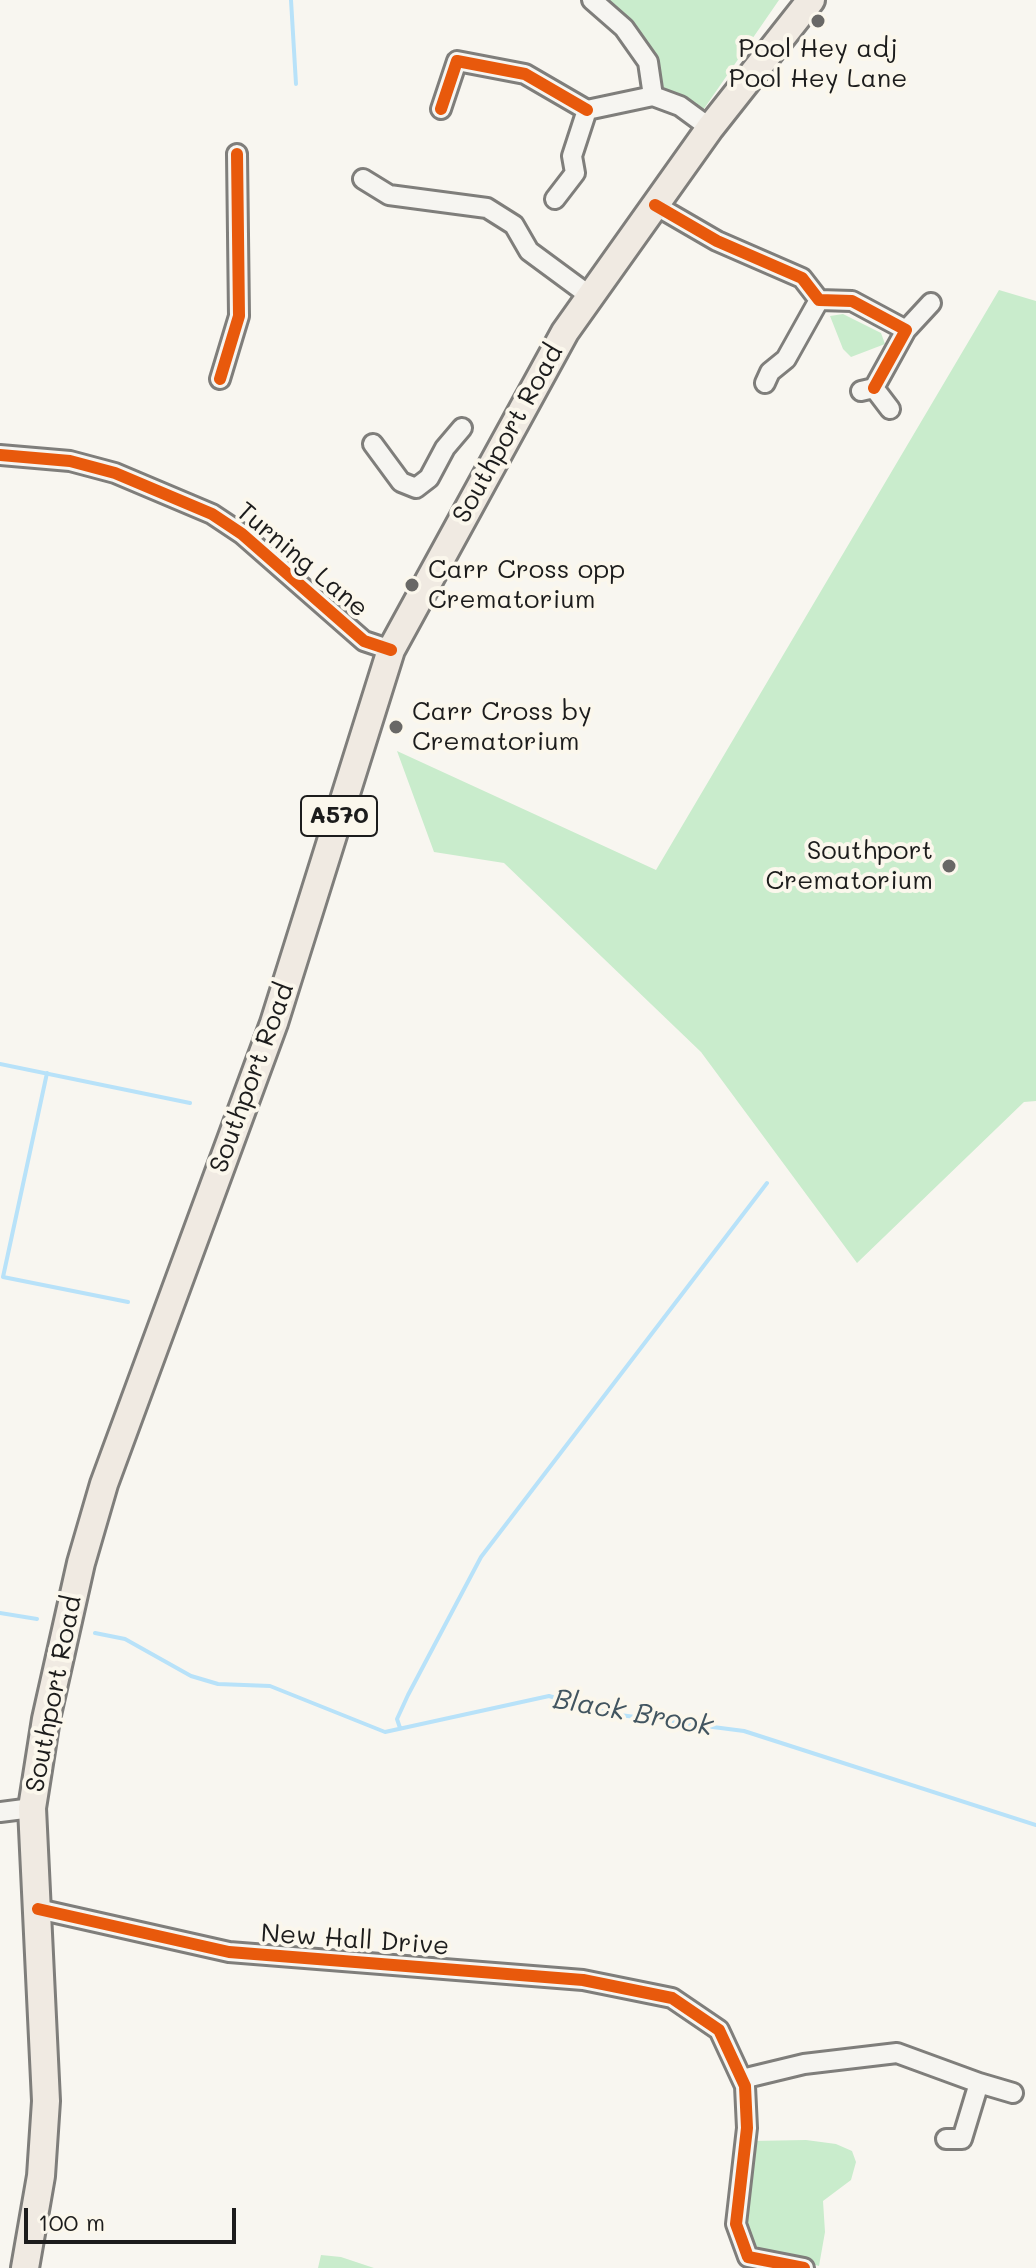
<!DOCTYPE html>
<style>
body{margin:0}
#map{position:relative;width:1036px;height:2268px;overflow:hidden;background:#f8f6f0;font-family:Mali,sans-serif}
canvas{display:block}
.scale{position:absolute;left:24px;top:2208px;width:212px;height:36px;box-sizing:border-box;border:4px solid #1c1c1c;border-top:0;padding-left:10px;font-size:24px;line-height:28px;white-space:nowrap;color:#1c1c1c;-webkit-text-stroke:6px #fbf7ec;paint-order:stroke}
</style>
<div id="map">
<canvas width="1036" height="2268"></canvas>
<div class="scale">100 m</div>
</div>
<script>
const ctx = document.querySelector('canvas').getContext('2d');
ctx.lineJoin = 'round';
function fillPath(path, color) {
  ctx.fillStyle = color;
  ctx.fill(path, 'evenodd');
}
function poly(rows) {
  const path = new Path2D();
  for (const r of rows) {
    path.moveTo(r[0], r[1]);
    for (let i = 2; i < r.length; i += 2) path.lineTo(r[i], r[i + 1]);
  }
  return path;
}
function trace(path, color, width, dash) {
  ctx.strokeStyle = color;
  ctx.lineWidth = width;
  ctx.lineCap = dash ? 'butt' : 'round';
  ctx.setLineDash(dash || []);
  ctx.stroke(path);
}
function label(font, color, halo, rows, align = 'center') {
  ctx.font = font + ' Mali,sans-serif';
  ctx.lineWidth = 8;
  ctx.setLineDash([]);
  ctx.textBaseline = 'middle';
  ctx.strokeStyle = halo;
  ctx.fillStyle = color;
  for (const [text, x, y, turn = 0] of rows) {
    ctx.save();
    ctx.translate(x, y);
    ctx.rotate((+turn || 0) * Math.PI / 180);
    ctx.textAlign = isNaN(turn) ? turn : align;
    if (halo) ctx.strokeText(text, 0, 0);
    ctx.fillText(text, 0, 0);
    ctx.restore();
  }
}
fillPath(poly([
 [596,0,779,0,699,116,659,95,655,83],
 [999,290,1036,301,1036,1101,1024,1102,857,1263,701,1052,504,863,434,852,397,751,656,870],
 [843,314,881,333,885,344,851,357,843,349,830,316],
 [806,2140,836,2144,852,2151,856,2162,851,2180,823,2201,825,2232,819,2266,760,2249,751,2242,741,2223,751,2141],
 [321,2255,341,2257,374,2268,318,2268]
]), '#c9eccc');
trace(poly([
 [291,0,296,84],
 [0,1064,190,1103],
 [47,1073,3,1277,128,1302],
 [0,1613,37,1619],
 [95,1633,125,1639,191,1676,218,1684,270,1686,385,1732,549,1696,612,1714,744,1731,1036,1825],
 [400,1728,397,1719,408,1695,481,1557,767,1183]
]), '#b8e2f9', 4);
const minor = poly([
 [592,0,624,28,648,62,653,96],
 [441,109,457,61,525,74,587,110],
 [363,179,389,195,487,208,514,225,529,251,590,296],
 [555,199,575,173,572,156,587,110,653,96,680,106,710,128],
 [655,205,717,241,802,278,819,300,852,301,906,330,874,388],
 [906,330,931,303],
 [220,379,239,316,237,154],
 [765,383,770,372,786,359,819,300],
 [861,391,874,388,890,409],
 [373,444,401,482,416,488,429,478,445,448,462,428],
 [0,455,70,461,115,473,212,514,242,534,364,641,391,650],
 [0,1812,32,1808],
 [38,1909,229,1952,583,1980,672,1998,719,2030,745,2086,747,2128,736,2224,748,2257,804,2268],
 [979,2083,1013,2093],
 [745,2086,742,2079,804,2064,897,2053,979,2083,962,2139,946,2139]
]);
const highway = poly([
 [25,2268,41,2176,46,2101,32,1808,46,1719,81,1563,104,1484,274,1023,391,650,565,332,710,128,811,0]
]);
trace(minor, '#7f7e7b', 24);
trace(highway, '#7f7e7b', 32);
trace(minor, '#f6f5f1', 18);
trace(highway, '#f0eae2', 26);
trace(poly([
 [441,109,457,61,525,74,587,110],
 [655,205,717,241,802,278,819,300,852,301,906,330,874,388],
 [220,379,239,316,237,154],
 [0,455,70,461,115,473,212,514,242,534,364,641,391,650],
 [38,1909,229,1952,583,1980,672,1998,719,2030,745,2086,747,2128,736,2224,748,2257,804,2268]
]), '#e8590c', 12);
for (const [x, y, r, color] of [
 [818,21,8,"#696866"],
 [412,585,8,"#696866"],
 [396,727,8,"#696866"],
 [949,866,8,"#696866"]
]) {
  const dot = new Path2D();
  dot.arc(x, y, r, 0, 2 * Math.PI);
  ctx.fillStyle = color;
  ctx.fill(dot);
  trace(dot, '#fbf7ec', 3);
}
for (const [x, y, w] of [
 [339,816,76]
]) {
  const box = new Path2D();
  box.roundRect(x - w / 2, y - 20, w, 40, 6);
  ctx.fillStyle = '#fbf7ec';
  ctx.fill(box);
  trace(box, '#1c1c1c', 2);
}
label('bold 24px', '#1c1c1c', null, [
 ["A570",339,816]
]);
label('26px', '#1c1c1c', '#fbf7ec', [
 ["Pool Hey adj",818,49,"center"],
 ["Pool Hey Lane",818,79,"center"],
 ["Carr Cross opp",428,570],
 ["Crematorium",428,600],
 ["Carr Cross by",412,712],
 ["Crematorium",412,742],
 ["Southport",933,851,"right"],
 ["Crematorium",933,881,"right"]
], 'left');
label('26px', '#1c1c1c', '#fbf7ec', [
 ["Southport Road",508,434,-61],
 ["Turning Lane",302,560,40],
 ["Southport Road",252,1078,-70],
 ["Southport Road",54,1694,-79],
 ["New Hall Drive",355,1940,4]
]);
label('italic 28px', '#425560', '#fbf7ec', [
 ["Black Brook",633,1713,10]
]);
</script>
